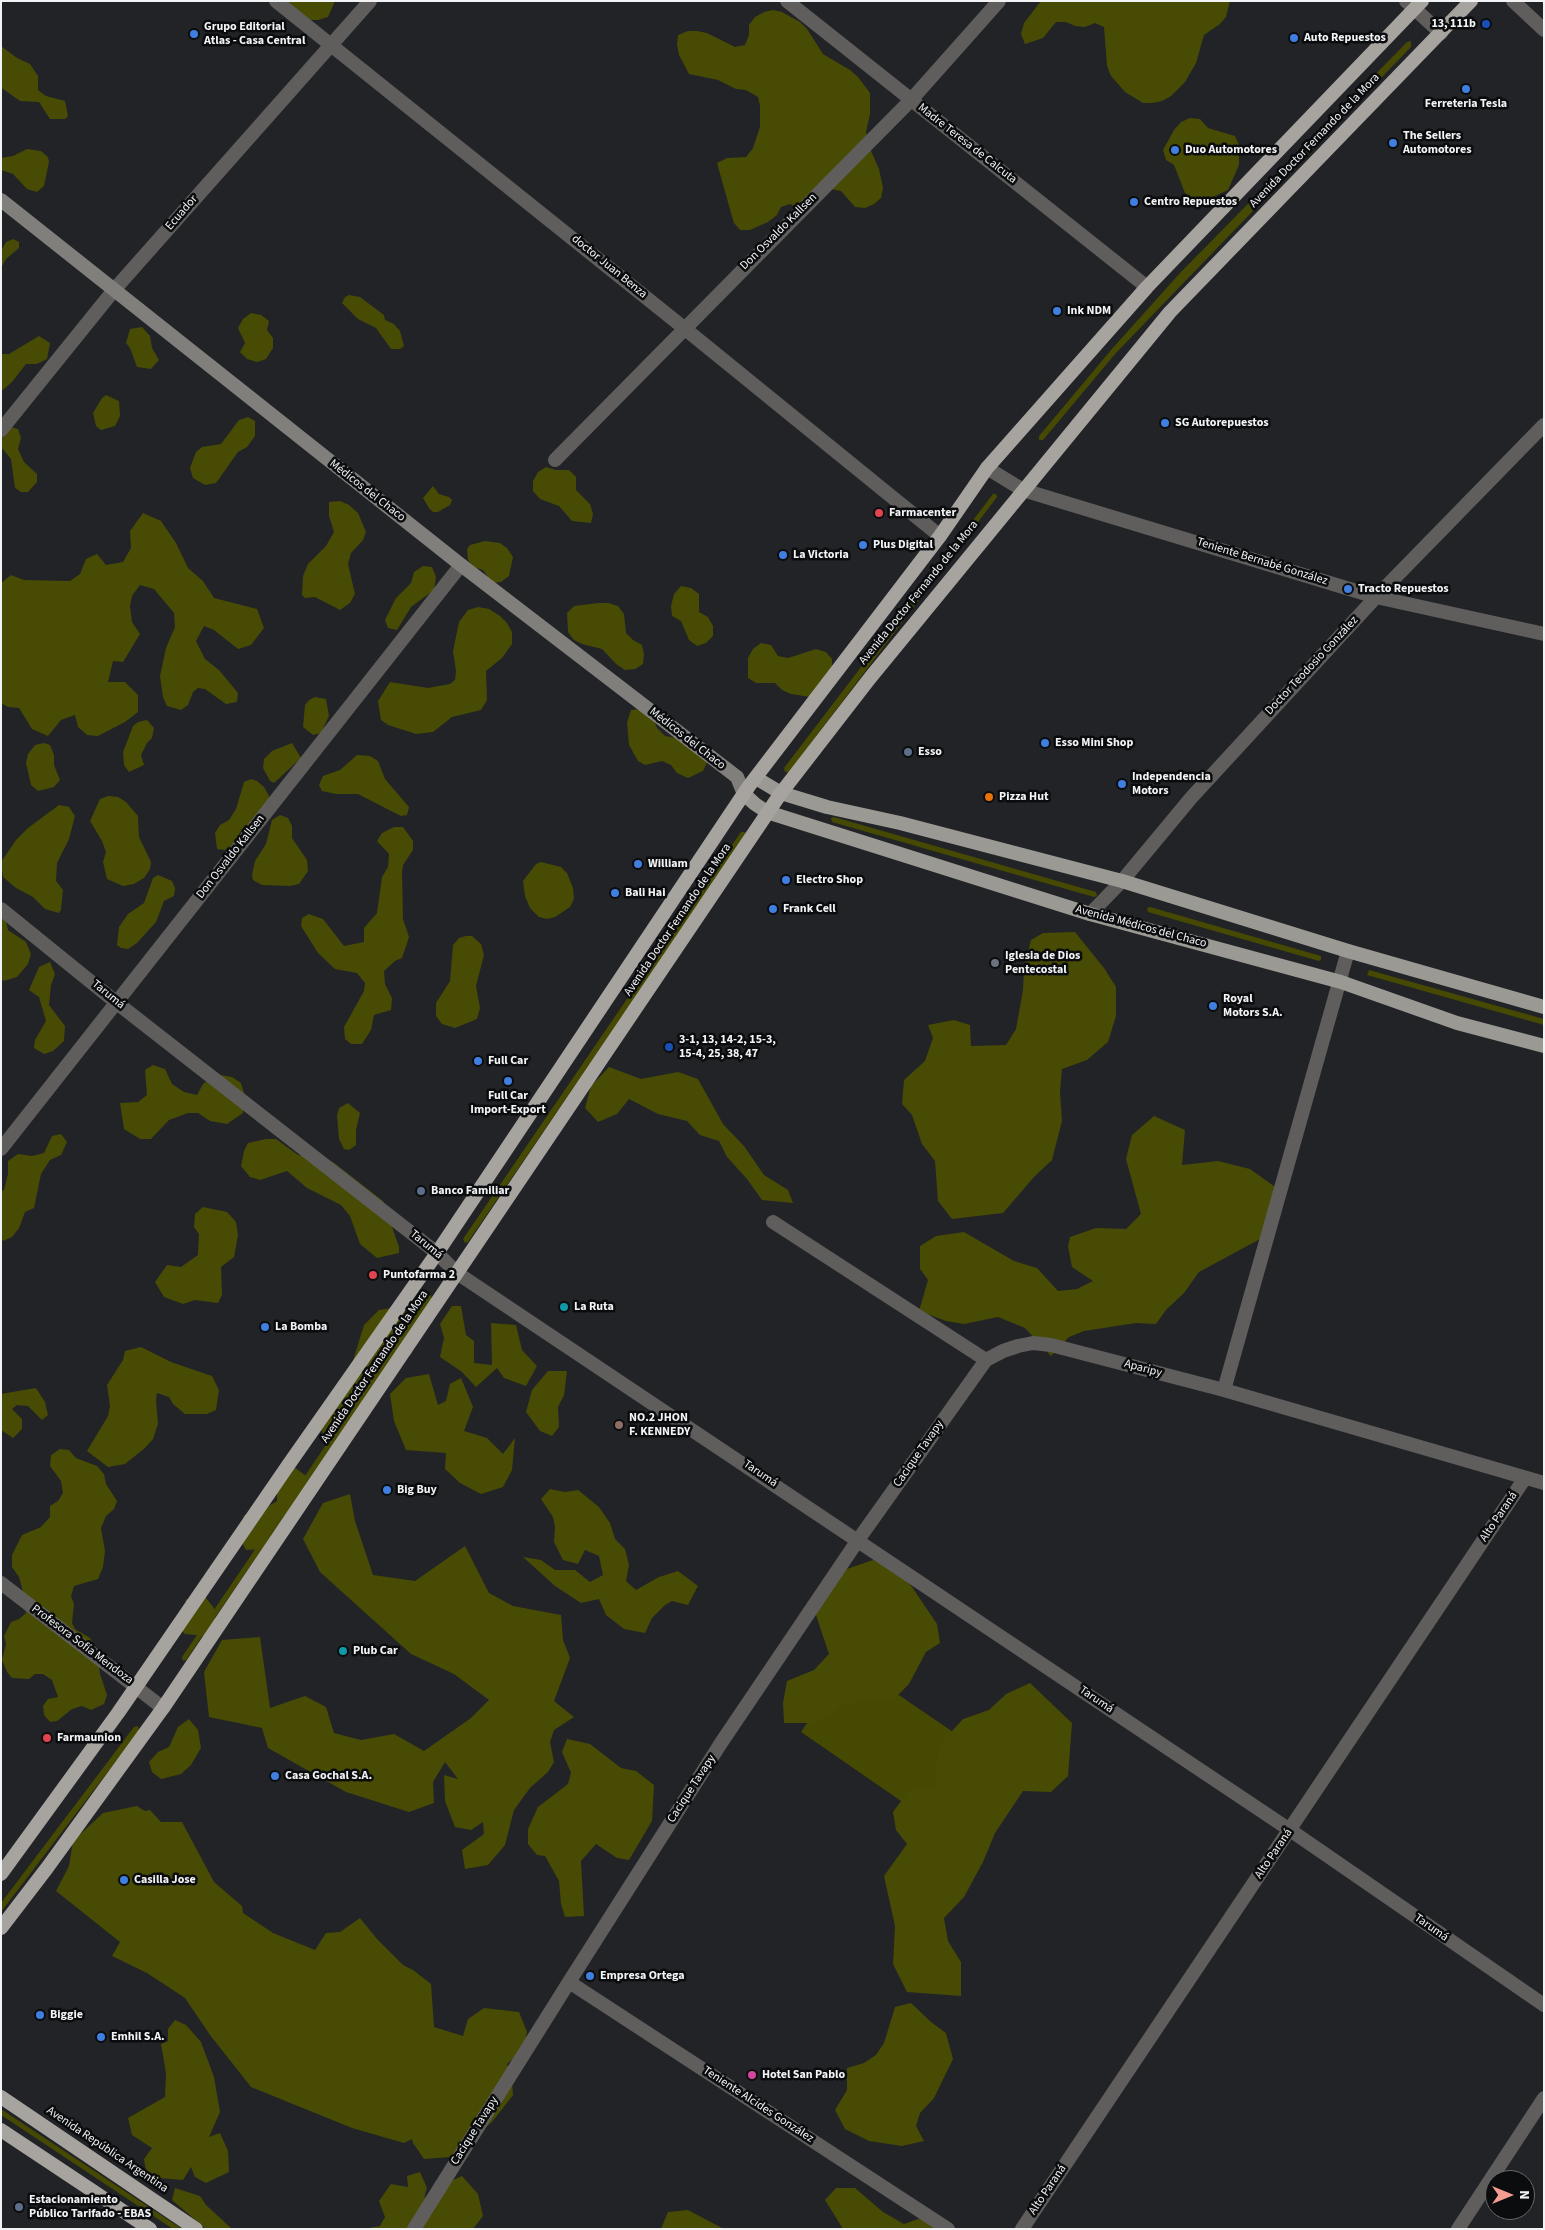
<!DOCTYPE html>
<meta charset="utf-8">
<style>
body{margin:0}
#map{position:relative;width:1545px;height:2230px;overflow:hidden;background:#212327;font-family:"Source Sans 3",sans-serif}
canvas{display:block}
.frame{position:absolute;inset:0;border:2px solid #f1f3f5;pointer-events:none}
.north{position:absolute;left:1485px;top:2170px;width:50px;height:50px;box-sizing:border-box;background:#0b0c0e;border:1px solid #67686a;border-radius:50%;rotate:90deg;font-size:14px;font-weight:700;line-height:20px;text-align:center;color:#f1f3f5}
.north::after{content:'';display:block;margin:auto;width:18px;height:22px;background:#f59c90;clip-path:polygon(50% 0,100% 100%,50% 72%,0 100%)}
</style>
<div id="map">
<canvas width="1545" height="2230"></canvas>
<div class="frame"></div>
<div class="north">N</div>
</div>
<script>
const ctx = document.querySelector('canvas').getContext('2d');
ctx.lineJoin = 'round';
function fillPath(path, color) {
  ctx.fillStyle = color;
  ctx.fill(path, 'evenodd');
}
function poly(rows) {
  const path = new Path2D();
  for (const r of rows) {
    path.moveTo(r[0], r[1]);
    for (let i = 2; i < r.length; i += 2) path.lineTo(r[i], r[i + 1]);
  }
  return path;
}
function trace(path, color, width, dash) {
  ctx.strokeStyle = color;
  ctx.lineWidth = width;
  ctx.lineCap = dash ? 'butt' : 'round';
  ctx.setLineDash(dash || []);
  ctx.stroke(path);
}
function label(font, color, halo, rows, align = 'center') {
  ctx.font = font + ' "Source Sans 3",sans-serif';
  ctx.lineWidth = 5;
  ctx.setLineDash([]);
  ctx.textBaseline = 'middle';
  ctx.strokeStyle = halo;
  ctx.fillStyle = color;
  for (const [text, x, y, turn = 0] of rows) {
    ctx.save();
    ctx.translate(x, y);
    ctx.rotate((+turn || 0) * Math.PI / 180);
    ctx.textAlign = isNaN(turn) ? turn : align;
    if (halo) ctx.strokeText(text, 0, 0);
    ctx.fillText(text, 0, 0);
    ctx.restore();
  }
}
fillPath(poly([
 [1411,41,1411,47,1116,353,1043,440,1039,440,1039,436,1111,350,1180,273,1407,42],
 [993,494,996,494,997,497,789,772,785,772,784,768],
 [834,817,1096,892,1097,896,1094,897,832,822,831,818],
 [741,832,745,832,746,835,468,1242,465,1243,463,1239],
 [1150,907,1321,956,1321,960,1319,961,1148,912,1147,908],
 [1369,970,1544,1019,1544,1025,1367,975],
 [431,1295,432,1300,186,1660,183,1661,182,1657,427,1296],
 [849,1661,978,1749,930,1821,801,1732],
 [138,1726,139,1731,1,1912,1,1903,134,1727],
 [1,2109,7,2113,182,2229,173,2229,1,2115]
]), '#464902');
fillPath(poly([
 [267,1,335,1,328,17,318,20,308,20],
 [1041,1,1230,1,1226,17,1220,24,1204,35,1196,63,1185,82,1171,96,1162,101,1152,103,1143,103,1125,92,1111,76,1107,66,1104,27,1095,23,1085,27,1075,26,1066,22,1056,22,1043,38,1025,44,1021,34,1024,23],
 [773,10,782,12,800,22,807,29,823,54,850,70,858,77,870,93,870,114,866,132,871,151,879,169,883,188,881,198,874,204,865,208,855,207,841,191,831,189,798,208,790,204,781,207,777,215,768,222,750,230,740,230,734,223,731,213,717,163,727,158,746,157,753,148,760,127,760,106,758,97,746,90,736,89,718,80,689,74,679,55,677,45,678,35,688,31,697,31,707,33,735,47,745,45,749,35,749,25,755,17,764,12],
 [1,46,17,58,30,64,38,76,38,90,46,96,65,101,68,116,65,119,50,119,39,102,20,101,3,89,1,87],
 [1190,118,1200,119,1208,128,1235,136,1239,145,1239,165,1228,190,1202,202,1193,199,1185,193,1174,165,1166,160,1163,150,1174,130,1181,122],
 [27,149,41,151,48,157,49,162,44,186,37,192,27,189,13,174,1,170,1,158,13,156],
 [13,239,19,242,19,248,6,259,1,268,1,251,6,242],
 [349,295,360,297,384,315,385,320,394,324,400,331,404,346,400,349,391,349,376,328,358,319,342,303,345,297],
 [251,313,261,315,269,321,267,330,273,338,273,348,266,359,257,362,247,359,240,352,245,343,238,328,243,319],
 [142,327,150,336,152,348,159,360,151,369,137,367,130,348,126,343,130,329],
 [39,336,50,343,47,359,37,364,26,364,12,382,3,390,1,389,1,354,9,354],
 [106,395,119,401,120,416,115,426,101,430,96,426,93,413,102,398],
 [248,417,255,421,255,436,247,447,238,452,216,483,205,485,193,478,190,468,196,452,202,447,221,444,239,420],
 [7,426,18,429,21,438,18,449,24,462,37,474,37,482,28,492,21,492,15,488,11,459,1,447,1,437],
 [546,467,556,470,569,470,576,477,576,490,590,504,593,514,591,523,572,521,559,506,540,499,533,491,533,481,538,472],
 [433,486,439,494,449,497,452,500,450,505,438,512,433,512,429,508,423,498],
 [340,501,349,505,358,513,366,532,363,540,351,553,348,564,355,594,350,603,340,610,315,597,305,598,302,595,303,576,308,564,326,546,334,532,329,516,329,502],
 [143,513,161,521,176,543,188,568,203,581,214,598,257,609,264,628,251,645,238,649,214,630,204,626,196,641,205,659,219,670,238,693,237,702,226,704,205,689,198,688,193,692,188,705,181,710,167,706,163,697,160,676,166,648,175,627,174,613,154,589,140,585,132,596,130,606,132,622,140,634,123,662,113,661,108,682,125,682,138,695,138,712,125,722,98,736,87,735,78,727,75,715,61,720,48,736,32,729,19,708,8,707,1,703,1,583,11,575,24,580,70,581,80,574,86,559,97,554,106,565,123,562,131,548,130,531],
 [485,541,500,543,507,548,513,557,509,576,501,582,492,583,483,570,473,567,468,560,467,549,470,545],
 [423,566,432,567,436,577,434,590,411,607,397,630,388,628,385,620,396,598,411,583,414,572],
 [681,586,691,588,699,594,699,612,708,617,713,626,713,636,706,643,697,646,689,640,681,621,672,616,671,606,674,594],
 [598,603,608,603,618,606,624,614,626,633,633,640,642,645,644,654,643,664,635,669,625,670,616,664,602,649,582,644,574,640,568,632,567,613,574,606],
 [478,607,489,609,500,616,507,623,512,632,512,644,502,658,486,671,487,700,481,710,452,717,433,732,416,734,388,725,381,720,378,701,390,682,428,688,450,684,455,680,456,671,453,651,459,622,468,610],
 [761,643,771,645,778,656,788,658,816,649,826,652,832,659,832,669,810,697,791,694,782,690,775,683,756,683,748,678,748,658,753,649],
 [315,697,326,699,329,716,321,733,313,735,303,727,305,705,309,700],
 [642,709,652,716,657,728,665,736,682,739,708,760,703,771,688,778,677,773,671,765,662,761,645,765,638,761,629,745,627,723,631,710],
 [147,720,154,728,152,738,147,743,141,755,144,765,129,772,124,765,123,752,133,726,138,722],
 [44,743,50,745,54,755,54,765,60,780,54,787,38,791,31,785,26,763,28,754,35,745],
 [292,743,301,758,274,783,270,781,263,768,264,759,272,751],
 [357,755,370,756,378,761,385,779,409,807,407,815,401,816,393,812,358,794,336,794,322,791,319,785,323,776,340,770],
 [251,779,257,781,264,787,269,796,269,816,266,824,261,828,241,831,233,844,225,850,217,849,215,833,220,825,229,820,236,809,244,782],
 [108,796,118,797,126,802,138,816,139,837,151,862,150,869,144,878,134,884,123,886,107,879,103,862,106,852,102,841,90,821,100,799],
 [59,805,69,807,75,816,69,839,57,863,56,881,63,890,61,910,59,913,45,909,33,897,16,888,3,877,1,862,16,840,28,828],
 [280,815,288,818,292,826,292,838,307,860,308,871,299,884,290,886,262,885,253,880,252,875,255,861,266,844,272,820],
 [394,827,403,827,413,841,413,850,403,865,402,872,403,919,409,937,402,958,395,961,384,971,385,984,392,998,391,1010,374,1015,371,1030,362,1044,351,1044,345,1039,344,1027,364,991,365,983,357,973,335,969,318,953,301,926,302,918,309,914,323,919,344,946,364,942,364,928,377,913,382,877,388,867,389,854,377,841,382,833],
 [541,862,561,867,567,873,573,888,574,899,570,907,555,917,547,919,539,917,530,908,525,896,523,881,536,864],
 [158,875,172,881,175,888,174,896,164,901,156,922,137,943,128,949,121,948,117,945,119,927,128,914,144,903,153,878],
 [1,911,4,912,8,930,26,942,31,954,28,964,17,977,4,981,1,979],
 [1075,932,1104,968,1116,987,1116,1016,1108,1042,1087,1060,1062,1069,1060,1092,1062,1121,1052,1160,1034,1177,1003,1213,952,1219,938,1201,935,1161,922,1144,912,1115,902,1104,904,1080,925,1061,933,1038,928,1025,954,1020,970,1025,971,1046,1006,1045,1016,1029,1023,990,1024,969,1031,940,1043,933],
 [466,936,472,936,481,944,484,955,476,986,480,1008,477,1019,455,1028,442,1024,436,1016,436,1003,450,981,453,945,459,938],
 [50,962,55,974,51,985,49,1005,65,1026,64,1041,53,1051,44,1054,34,1048,35,1040,46,1021,39,997,29,990,39,967],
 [153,1065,165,1069,172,1084,184,1092,197,1095,203,1084,215,1074,232,1077,241,1083,245,1096,243,1113,227,1124,210,1121,198,1113,188,1113,169,1120,151,1139,140,1139,124,1129,120,1103,138,1102,147,1095,145,1070],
 [609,1067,641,1079,678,1072,698,1079,723,1124,744,1146,764,1175,788,1190,793,1203,762,1200,747,1179,727,1157,719,1141,700,1135,687,1121,658,1114,629,1099,617,1114,598,1122,585,1108,591,1086],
 [348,1103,360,1113,356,1130,356,1145,349,1150,344,1149,339,1139,337,1116,339,1108],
 [1154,1116,1185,1130,1182,1165,1218,1161,1250,1169,1278,1189,1262,1238,1199,1272,1184,1293,1166,1310,1156,1324,1136,1323,1084,1331,1069,1337,1051,1356,1025,1328,998,1317,964,1324,946,1321,919,1311,928,1280,920,1269,920,1246,936,1236,964,1232,1014,1261,1037,1268,1058,1291,1077,1289,1093,1281,1072,1267,1068,1246,1070,1237,1096,1228,1126,1229,1141,1214,1126,1159,1132,1135],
 [61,1134,67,1142,61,1155,50,1160,41,1174,34,1208,25,1212,19,1228,12,1237,3,1241,1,1238,1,1192,4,1190,8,1174,8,1161,18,1154,32,1156,44,1153,52,1136],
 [266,1139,276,1139,298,1155,333,1162,383,1201,399,1247,399,1253,377,1258,360,1244,350,1216,341,1205,307,1188,287,1171,260,1180,250,1177,241,1166,244,1151,248,1143],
 [203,1207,227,1212,236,1222,238,1235,234,1257,221,1267,222,1295,218,1303,195,1300,183,1304,164,1297,155,1282,167,1265,181,1267,198,1255,199,1234,194,1227,195,1214],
 [452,1306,461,1306,466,1335,474,1341,474,1363,492,1365,491,1323,516,1325,522,1350,537,1366,526,1386,504,1378,497,1368,476,1387,462,1372,440,1357,444,1338,440,1324],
 [398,1307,409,1315,412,1353,357,1408,347,1443,325,1443,320,1424,346,1383,364,1325,379,1310],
 [141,1347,171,1362,212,1376,219,1390,216,1410,207,1414,185,1414,173,1404,169,1397,157,1393,156,1400,158,1424,153,1439,145,1448,125,1464,108,1467,87,1451,108,1416,110,1406,107,1385,123,1360,125,1351],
 [548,1371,567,1371,564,1395,558,1407,559,1427,552,1436,540,1431,526,1412,532,1390],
 [429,1374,438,1405,446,1401,450,1384,461,1378,473,1407,464,1431,487,1438,503,1454,515,1438,512,1470,503,1487,481,1494,460,1483,445,1469,446,1453,406,1450,394,1421,390,1394,406,1378],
 [36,1388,45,1402,48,1415,42,1420,28,1406,17,1405,12,1409,22,1419,22,1429,13,1438,1,1430,1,1394],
 [60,1449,69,1450,76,1458,97,1466,104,1474,106,1484,117,1501,114,1509,106,1516,101,1528,105,1551,103,1567,98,1579,74,1586,71,1596,74,1604,72,1623,75,1629,90,1638,97,1650,100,1674,107,1695,104,1704,91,1710,82,1706,72,1709,57,1721,50,1722,44,1715,43,1706,48,1699,58,1697,52,1680,43,1674,35,1674,29,1679,12,1678,7,1672,2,1660,6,1644,4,1636,11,1622,19,1619,26,1613,22,1588,19,1577,12,1567,12,1555,22,1535,41,1527,50,1517,50,1506,58,1501,63,1493,61,1481,50,1466,51,1455],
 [294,1467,306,1476,309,1492,297,1512,278,1517,263,1549,246,1550,238,1536,244,1515,262,1510,277,1501,277,1492],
 [550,1489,565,1492,578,1490,599,1507,610,1523,615,1539,625,1549,629,1565,626,1581,636,1590,659,1577,678,1571,698,1586,688,1605,672,1601,665,1605,652,1618,645,1633,624,1629,606,1615,599,1599,581,1603,555,1586,523,1557,541,1560,555,1570,575,1570,590,1582,603,1575,599,1556,585,1550,578,1564,563,1560,554,1542,555,1527,553,1517,541,1499],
 [350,1494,355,1521,373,1575,415,1581,465,1546,489,1593,513,1606,561,1615,563,1640,570,1658,554,1701,574,1717,554,1730,550,1742,554,1762,548,1772,530,1788,514,1810,505,1845,488,1865,465,1869,462,1850,484,1834,483,1822,471,1830,455,1827,445,1801,444,1775,458,1779,445,1762,433,1782,434,1803,409,1812,346,1792,268,1748,262,1728,209,1717,204,1672,222,1640,260,1637,270,1708,305,1696,326,1707,334,1733,361,1740,394,1734,424,1751,471,1718,489,1700,454,1674,411,1654,320,1572,303,1539,323,1503],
 [873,1560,894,1568,912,1587,937,1624,940,1643,926,1652,909,1684,892,1701,868,1700,840,1706,834,1714,816,1723,784,1723,783,1703,787,1681,814,1670,829,1654,814,1609,844,1570],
 [206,1598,214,1608,217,1637,185,1634,179,1628,186,1599],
 [1030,1683,1072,1723,1068,1776,1051,1792,1023,1791,995,1833,983,1862,964,1897,944,1918,948,1941,961,1962,961,1996,907,1992,893,1964,895,1926,884,1876,907,1844,896,1830,893,1812,911,1788,936,1788,936,1764,942,1742,963,1719,989,1710,1006,1694],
 [189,1719,198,1730,201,1748,191,1765,181,1774,161,1779,152,1772,149,1762,158,1752,169,1747,178,1727],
 [567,1739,590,1744,621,1768,636,1771,654,1785,652,1821,629,1860,617,1858,596,1844,581,1861,584,1916,565,1917,561,1904,559,1881,545,1856,537,1855,528,1844,528,1829,538,1807,568,1784,571,1773,562,1752],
 [137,1806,145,1811,150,1810,161,1822,182,1822,214,1882,242,1906,243,1913,273,1933,315,1950,326,1933,340,1932,360,1918,377,1939,403,1965,413,1970,431,1984,434,2027,463,2036,468,2019,484,2008,519,2012,527,2032,524,2049,507,2064,512,2081,513,2095,492,2122,450,2157,424,2159,413,2143,412,2139,404,2143,352,2128,251,2087,210,2035,185,1998,147,1973,112,1956,120,1942,56,1891,69,1866,73,1841,103,1813],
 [911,2003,931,2022,946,2033,953,2059,934,2098,920,2113,916,2126,924,2141,902,2146,869,2141,845,2129,835,2110,847,2090,847,2068,864,2063,876,2055,884,2043,895,2007],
 [175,2020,186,2025,201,2042,214,2077,220,2112,209,2137,220,2133,228,2151,229,2172,206,2183,195,2177,191,2167,183,2180,147,2177,144,2159,152,2148,132,2135,128,2118,165,2097,166,2073,161,2044,168,2041,168,2029],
 [420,2172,427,2188,425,2194,424,2213,413,2229,364,2229,380,2226,385,2217,379,2201,391,2184,408,2187,407,2176],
 [462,2176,478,2194,483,2216,473,2229,420,2229,442,2185],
 [175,2188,200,2196,206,2205,232,2229,206,2229,172,2200],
 [836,2188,855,2188,883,2212,904,2224,927,2216,934,2229,843,2229,825,2200],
 [688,2210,724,2229,661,2229,668,2212]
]), '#484b04');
trace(poly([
 [276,1,684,328,940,536],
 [787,1,1147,287],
 [1406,1,1441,33],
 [1513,1,1544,30],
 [1,430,114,290,370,1],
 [555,460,911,100,999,1],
 [987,468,1023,490,1376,597,1544,634],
 [1,909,117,1003,437,1253,457,1273,1290,1830,1544,2005],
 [1090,914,1122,881,1191,798,1376,597,1544,425],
 [1,1149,461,565],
 [773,1222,986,1360],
 [1224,1390,1348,951],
 [1,1583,163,1708],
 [569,1982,948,2229],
 [414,2229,569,1982,721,1743,858,1540,986,1360,1003,1351,1018,1346,1033,1343,1051,1345,1224,1390,1544,1483],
 [1022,2229,1525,1478]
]), '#5f5e5c', 14);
trace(poly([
 [1458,2229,1544,2098]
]), '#5f5e5c', 14);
trace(poly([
 [1,200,461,565,737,777,744,794]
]), '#817f7c', 14);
trace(poly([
 [756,778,781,793,827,807,900,823,1122,881,1348,951,1544,1007],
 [744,794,755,804,767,812,1090,914,1341,982,1457,1023,1544,1046]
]), '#9b9994', 14);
trace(poly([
 [1,1874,118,1713,289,1464,437,1253,749,786,940,536,987,468,1147,287,1422,1],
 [1,1928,47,1868,163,1708,781,793,870,678,1170,312,1471,1],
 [1,2097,196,2229],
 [1,2130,150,2229]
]), '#a7a4a0', 14);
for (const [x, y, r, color] of [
 [1486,24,5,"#1a4fb4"],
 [194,34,5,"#3f7fe0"],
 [1294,38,5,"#3f7fe0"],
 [1466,89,5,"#3f7fe0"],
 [1393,143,5,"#3f7fe0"],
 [1175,150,5,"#3f7fe0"],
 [1134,202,5,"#3f7fe0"],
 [1057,311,5,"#3f7fe0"],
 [1165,423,5,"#3f7fe0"],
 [879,513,5,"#e0444e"],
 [863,545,5,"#3f7fe0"],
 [783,555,5,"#3f7fe0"],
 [1348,589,5,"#3f7fe0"],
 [1045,743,5,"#3f7fe0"],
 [908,752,5,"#5c6f8a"],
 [1122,784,5,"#3f7fe0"],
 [989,797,5,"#e8710a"],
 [638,864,5,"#3f7fe0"],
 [786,880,5,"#3f7fe0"],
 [615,893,5,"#3f7fe0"],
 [773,909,5,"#3f7fe0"],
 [995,963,5,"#6b7280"],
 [1213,1006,5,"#3f7fe0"],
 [669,1047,5,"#1a4fb4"],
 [478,1061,5,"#3f7fe0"],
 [508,1081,5,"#3f7fe0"],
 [421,1191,5,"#5c6f8a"],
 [373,1275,5,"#e0444e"],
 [564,1307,5,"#0f9aa8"],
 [265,1327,5,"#3f7fe0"],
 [619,1425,5,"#8d6e63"],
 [387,1490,5,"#3f7fe0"],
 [343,1651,5,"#0f9aa8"],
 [47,1738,5,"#e0444e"],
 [275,1776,5,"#3f7fe0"],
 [124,1880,5,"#3f7fe0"],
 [590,1976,5,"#3f7fe0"],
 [40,2015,5,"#3f7fe0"],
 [101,2037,5,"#3f7fe0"],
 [752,2075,5,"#d1479c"],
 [19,2207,5,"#5c6f8a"]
]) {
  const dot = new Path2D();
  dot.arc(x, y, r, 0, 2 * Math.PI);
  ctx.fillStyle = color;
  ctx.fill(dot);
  trace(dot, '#0b0c0e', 2);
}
label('bold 12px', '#f1f3f5', '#0b0c0e', [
 ["13, 111b",1476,24,"right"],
 ["Grupo Editorial",204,27],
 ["Atlas - Casa Central",204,41],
 ["Auto Repuestos",1304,38],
 ["Ferreteria Tesla",1466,104,"center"],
 ["The Sellers",1403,136],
 ["Automotores",1403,150],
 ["Duo Automotores",1185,150],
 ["Centro Repuestos",1144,202],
 ["Ink NDM",1067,311],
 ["SG Autorepuestos",1175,423],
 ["Farmacenter",889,513],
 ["Plus Digital",873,545],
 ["La Victoria",793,555],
 ["Tracto Repuestos",1358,589],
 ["Esso Mini Shop",1055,743],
 ["Esso",918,752],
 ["Independencia",1132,777],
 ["Motors",1132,791],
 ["Pizza Hut",999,797],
 ["William",648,864],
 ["Electro Shop",796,880],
 ["Bali Hai",625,893],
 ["Frank Cell",783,909],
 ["Iglesia de Dios",1005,956],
 ["Pentecostal",1005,970],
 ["Royal",1223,999],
 ["Motors S.A.",1223,1013],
 ["3-1, 13, 14-2, 15-3,",679,1040],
 ["15-4, 25, 38, 47",679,1054],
 ["Full Car",488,1061],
 ["Full Car",508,1096,"center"],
 ["Import-Export",508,1110,"center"],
 ["Banco Familiar",431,1191],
 ["Puntofarma 2",383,1275],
 ["La Ruta",574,1307],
 ["La Bomba",275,1327],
 ["NO.2 JHON",629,1418],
 ["F. KENNEDY",629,1432],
 ["Big Buy",397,1490],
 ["Plub Car",353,1651],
 ["Farmaunion",57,1738],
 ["Casa Gochal S.A.",285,1776],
 ["Casilla Jose",134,1880],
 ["Empresa Ortega",600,1976],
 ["Biggie",50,2015],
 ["Emhil S.A.",111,2037],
 ["Hotel San Pablo",762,2075],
 ["Estacionamiento",29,2200],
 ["Público Tarifado - EBAS",29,2214]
], 'left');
label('12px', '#f1f3f5', '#0b0c0e', [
 ["Avenida Doctor Fernando de la Mora",1315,141,-46],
 ["Madre Teresa de Calcuta",967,144,38],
 ["Ecuador",182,213,-49],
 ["Don Osvaldo Kallsen",779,232,-45],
 ["doctor Juan Benza",609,267,39],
 ["Médicos del Chaco",367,491,38],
 ["Teniente Bernabé González",1262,562,17],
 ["Avenida Doctor Fernando de la Mora",919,593,-51],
 ["Doctor Teodosio González",1312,666,-47],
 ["Médicos del Chaco",687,739,38],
 ["Don Osvaldo Kallsen",231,857,-52],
 ["Avenida Doctor Fernando de la Mora",678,920,-56],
 ["Avenida Médicos del Chaco",1141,927,15],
 ["Tarumá",108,995,39],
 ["Tarumá",426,1245,39],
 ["Avenida Doctor Fernando de la Mora",375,1367,-56],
 ["Aparipy",1143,1369,15],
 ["Cacique Tavapy",919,1454,-55],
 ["Tarumá",760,1474,34],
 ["Alto Paraná",1499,1517,-56],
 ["Profesora Sofía Mendoza",82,1645,37],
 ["Tarumá",1096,1700,34],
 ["Cacique Tavapy",692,1789,-57],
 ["Alto Paraná",1274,1854,-56],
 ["Tarumá",1431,1928,35],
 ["Teniente Alcides González",758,2105,33],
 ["Cacique Tavapy",475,2131,-58],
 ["Avenida República Argentina",107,2150,34],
 ["Alto Paraná",1048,2190,-56]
]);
</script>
